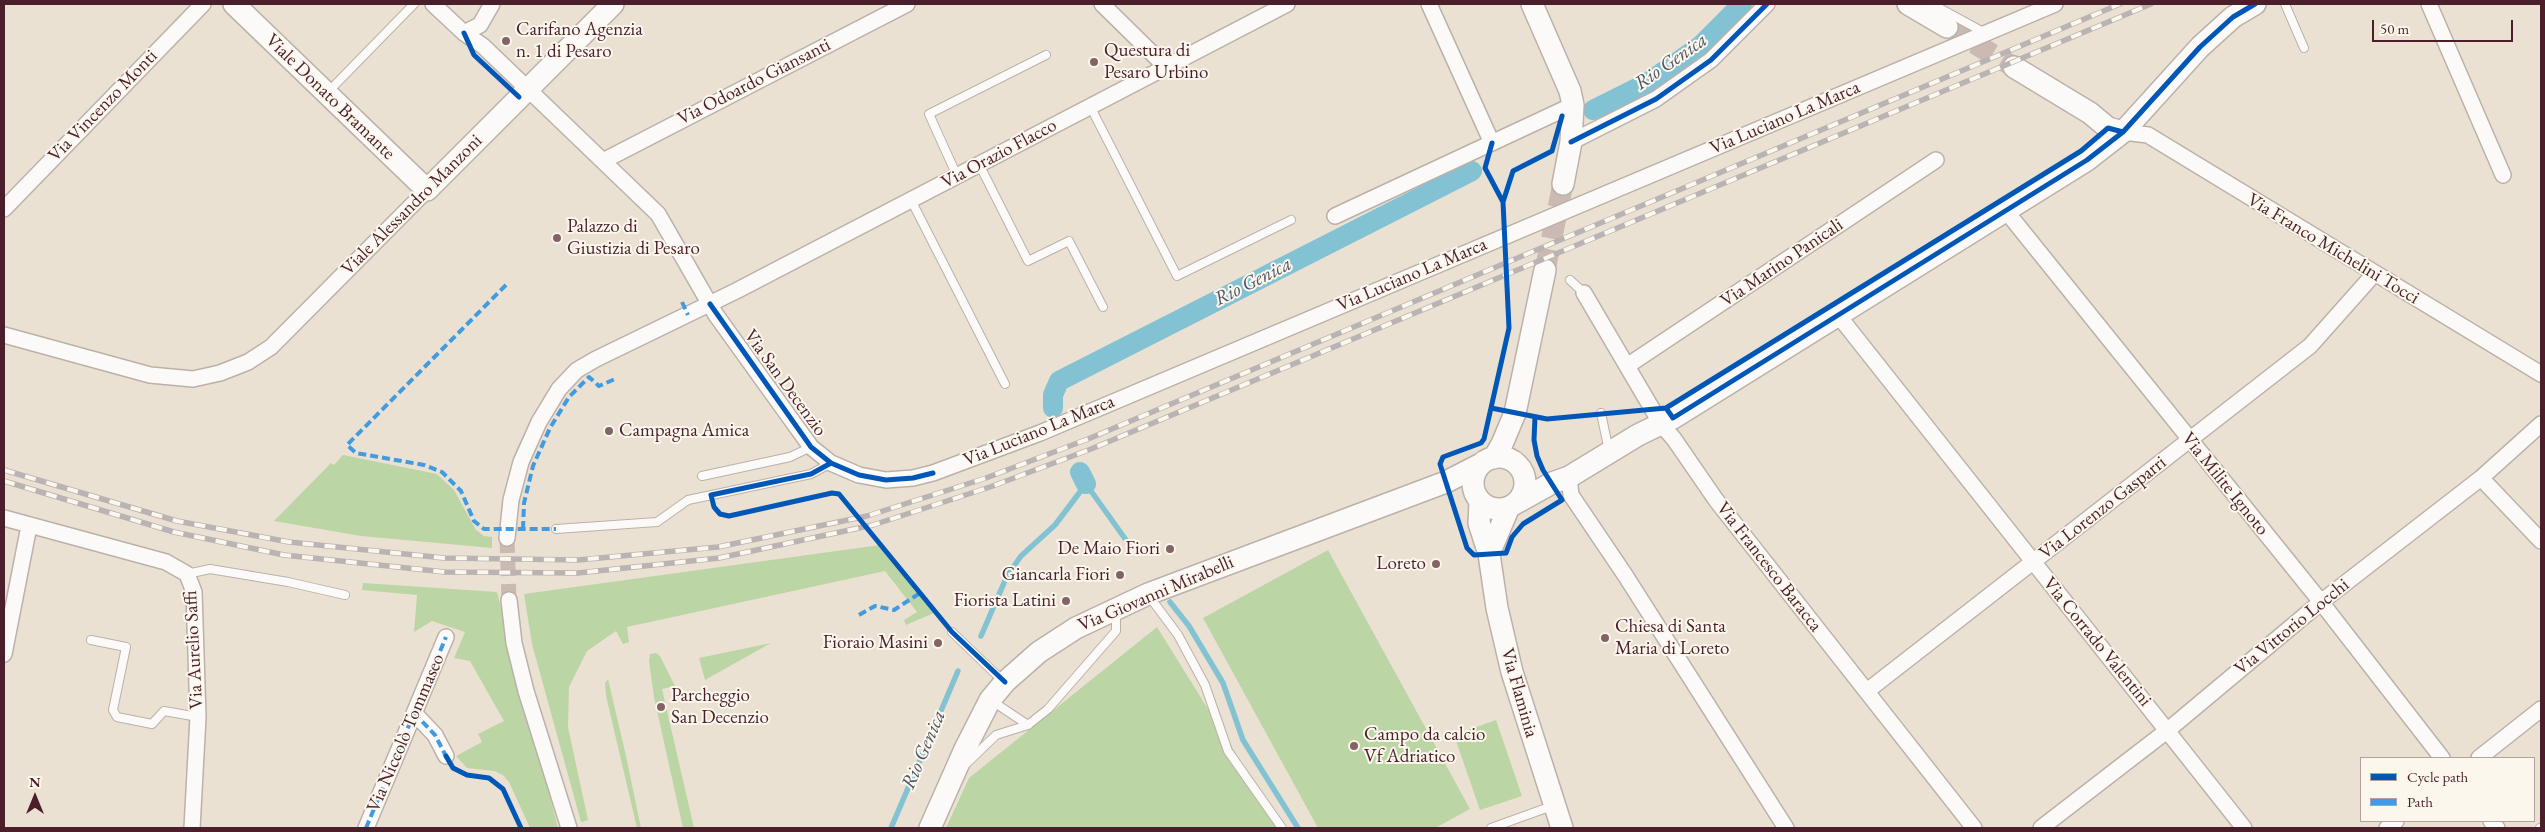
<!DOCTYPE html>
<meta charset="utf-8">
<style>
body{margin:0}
#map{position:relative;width:2545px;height:832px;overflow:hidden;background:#ebe1d3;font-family:"EB Garamond",serif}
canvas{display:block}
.frame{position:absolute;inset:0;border:5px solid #4a1f2b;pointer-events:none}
.legend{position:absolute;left:2360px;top:757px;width:175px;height:65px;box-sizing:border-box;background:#fbf7ec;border:1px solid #b4a19f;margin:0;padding:6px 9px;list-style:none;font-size:15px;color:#4a1f2b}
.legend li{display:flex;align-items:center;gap:10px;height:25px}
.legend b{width:25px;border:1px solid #b4a19f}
.north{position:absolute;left:10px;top:772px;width:50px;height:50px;-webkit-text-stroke:4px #fbf7ec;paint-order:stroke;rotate:0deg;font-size:14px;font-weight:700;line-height:20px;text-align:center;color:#4a1f2b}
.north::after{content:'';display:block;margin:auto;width:18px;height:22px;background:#4a1f2b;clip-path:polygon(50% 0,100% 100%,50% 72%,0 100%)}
.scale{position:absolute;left:2372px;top:20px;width:141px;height:22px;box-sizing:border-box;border:2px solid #4a1f2b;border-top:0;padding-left:6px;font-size:15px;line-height:18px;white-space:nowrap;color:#4a1f2b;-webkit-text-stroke:4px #fbf7ec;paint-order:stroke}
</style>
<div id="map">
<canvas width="2545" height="832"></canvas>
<div class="frame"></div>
<ul class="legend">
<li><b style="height:6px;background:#0057b8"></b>Cycle path</li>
<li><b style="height:6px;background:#409be1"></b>Path</li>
</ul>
<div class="north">N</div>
<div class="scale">50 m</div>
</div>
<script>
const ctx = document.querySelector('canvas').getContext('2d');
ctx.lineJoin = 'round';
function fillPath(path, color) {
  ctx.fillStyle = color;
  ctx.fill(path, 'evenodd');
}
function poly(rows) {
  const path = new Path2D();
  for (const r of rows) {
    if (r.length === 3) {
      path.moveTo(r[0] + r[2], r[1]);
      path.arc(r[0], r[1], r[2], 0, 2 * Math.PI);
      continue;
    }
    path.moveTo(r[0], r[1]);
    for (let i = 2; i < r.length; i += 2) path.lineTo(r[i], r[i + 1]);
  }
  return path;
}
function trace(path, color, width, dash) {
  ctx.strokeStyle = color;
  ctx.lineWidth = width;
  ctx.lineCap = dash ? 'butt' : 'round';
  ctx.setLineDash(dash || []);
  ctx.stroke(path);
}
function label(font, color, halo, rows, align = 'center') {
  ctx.font = font + ' "EB Garamond",serif';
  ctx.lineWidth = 4;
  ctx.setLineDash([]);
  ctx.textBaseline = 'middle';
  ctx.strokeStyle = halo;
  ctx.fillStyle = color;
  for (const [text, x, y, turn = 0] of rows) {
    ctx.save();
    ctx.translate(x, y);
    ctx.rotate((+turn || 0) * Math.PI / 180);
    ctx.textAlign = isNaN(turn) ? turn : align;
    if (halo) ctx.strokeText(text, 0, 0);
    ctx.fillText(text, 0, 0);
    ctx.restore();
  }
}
fillPath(poly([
 [343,455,437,474,454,490,476,530,484,536,492,537,492,548,361,536,274,521,331,463,334,465],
 [880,545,934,613,906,625,904,620,917,612,885,571,627,627,629,642,623,644,616,631,587,651,569,687,568,727,588,820,581,822,532,644,524,594],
 [1328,550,1470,809,1435,828,1318,828,1203,618],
 [363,583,497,592,558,828,530,828,509,782,503,775,494,771,467,768,456,756,482,742,478,734,504,721,470,661,454,658,465,632,432,621,414,632,417,595,362,590],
 [1157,627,1282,828,946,828,969,778],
 [771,643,705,680,699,658],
 [656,653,660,656,675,686,662,689,694,828,683,828,654,697,649,661,650,654],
 [608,679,626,756,641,828,637,828,606,696,605,683],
 [1496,720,1522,796,1480,810,1454,735]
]), '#bbd5a5');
trace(poly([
 [1170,602,1189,626,1223,683,1243,740,1298,828],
 [981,636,1007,576,1021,556,1055,525,1086,484,1131,547],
 [891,828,958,671]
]), '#82c2d3', 5.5);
trace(poly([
 [1593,110,1647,83,1700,46,1742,4],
 [1053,408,1053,395,1059,381,1472,171],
 [1080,472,1086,484]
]), '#82c2d3', 20);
trace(poly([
 [507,538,509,600]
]), '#cbbab1', 15, [15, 8]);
trace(poly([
 [1947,27,2014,67],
 [1545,270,1563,184]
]), '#cbbab1', 21, [21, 11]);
const lane = poly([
 [1932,4,1985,33],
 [2285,4,2304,48],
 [328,92,414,4],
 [1090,106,1177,276,1291,220],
 [979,164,1028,261,1069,241,1103,307],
 [957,176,929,114,1046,55],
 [911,200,1005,384],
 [1570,280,1584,293],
 [1601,413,1609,451],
 [702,476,790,457,811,447],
 [556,529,657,522,688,500,811,474,831,463],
 [187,574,210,569,288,582,345,595],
 [1149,596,1178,635,1205,685,1228,751,1282,828],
 [952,632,1003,681],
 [91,640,126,647,113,710,117,717,152,724,164,711,198,717],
 [992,701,1028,725,1048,709,1116,631,1116,610],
 [966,764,996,735,1028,725],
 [1491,828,1552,806],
 [2540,828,2541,828]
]);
const street = poly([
 [433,4,464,33,483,46,658,214,716,315,811,447,831,463,859,475,886,480,913,478,933,473,1040,433,2055,4],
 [1102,4,1166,67],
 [1429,4,1492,143],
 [2429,4,2503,175],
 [464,33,480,25,492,4],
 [2123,132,2148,135,2541,374],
 [1571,142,1656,99,1711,60,1767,4],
 [603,161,907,4],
 [4,209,203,4],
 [2006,211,2321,602,2442,758],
 [1335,216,1573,105],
 [1584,293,1661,424,1674,439,1716,500,1974,828],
 [1838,315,2244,828],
 [4,335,150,375,193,379,220,373,248,362,271,347,427,190],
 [1627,366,1936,160],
 [1569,477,1571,495,1625,575,1786,828],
 [2481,478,2541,541],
 [4,518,166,562,187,574,194,592,198,717,192,828],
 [507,538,511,500,521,462,539,422,559,389,577,370,596,359,736,291,1287,4],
 [509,600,514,643,526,691,569,828],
 [4,654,29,526],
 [1867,691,2310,346,2374,274],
 [414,713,435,735,446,756],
 [2479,758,2541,709],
 [2491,821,2497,828],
 [366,828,446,637],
 [2041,828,2168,730,2321,602,2481,478,2541,424],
 [2387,828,2396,821]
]);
const secondary = poly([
 [234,4,427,190,613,4],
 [1532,4,1570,91,1573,105,1571,142,1563,184],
 [1908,4,1947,27],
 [2014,67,2090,113,2108,128,2123,132],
 [1499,483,26],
 [1494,458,1502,444,1515,413,1545,270],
 [1480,502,1479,523,1489,554,1497,608,1512,672,1562,828],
 [1516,503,1552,483,1569,477,1638,435,1673,418,2087,160,2123,132,2200,47,2233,17,2255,4],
 [1489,554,1509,507],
 [930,828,965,749,990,700,1005,682,1039,652,1076,628,1148,594,1446,482,1481,464]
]);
trace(lane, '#bbb1a9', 10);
trace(street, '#bbb1a9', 18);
trace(secondary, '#bbb1a9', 24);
trace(lane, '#fcfaf8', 8);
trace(street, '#fcfaf8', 15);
trace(secondary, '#fcfaf8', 21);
const rail = poly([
 [4,470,177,521,289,542,444,558,578,560,718,547,867,516,986,478,1088,439,2120,4],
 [4,481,174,532,284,555,445,572,578,573,719,558,873,525,990,487,1091,449,2151,4]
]);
trace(rail, '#bab3b3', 5.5);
trace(rail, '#fbf7ec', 4, [11]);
trace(poly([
 [506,285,347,445,356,453,424,465,442,472,461,491,474,521,484,529,556,529],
 [682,302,688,315],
 [523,529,524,503,533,466,550,428,569,397,589,377,599,386,615,379],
 [859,615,875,606,894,610,920,593],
 [414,713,435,735,446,756],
 [366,828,446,637]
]), '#409be1', 4, [8, 4]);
trace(poly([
 [464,33,474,55,519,97],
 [1571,142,1656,99,1711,60,1767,4],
 [1492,143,1485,168,1503,202],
 [710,304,811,447,831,463,859,475,886,480,913,478,933,473],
 [1491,408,1547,419,1666,408,2081,151,2108,128,2123,132],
 [1666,408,1673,418,2087,160,2123,132,2200,47,2233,17,2255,4],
 [1535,417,1534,440,1537,456,1543,470,1562,500,1523,524,1512,537,1506,553,1474,555,1467,548,1440,464,1443,457,1481,443,1484,439,1509,328,1503,202,1513,171,1552,151,1562,116],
 [831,463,811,474,711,495,714,507,720,514,729,516,832,493,839,494,952,632,1005,682],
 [446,756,453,768,467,775,489,778,503,789,521,828]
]), '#0057b8', 5);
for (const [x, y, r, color] of [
 [506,41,5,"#826366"],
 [1094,62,5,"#826366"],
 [557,238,5,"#826366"],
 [609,431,5,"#826366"],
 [1170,549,5,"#826366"],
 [1436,564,5,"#826366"],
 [1120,575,5,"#826366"],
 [1066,601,5,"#826366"],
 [1605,638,5,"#826366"],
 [938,643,5,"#826366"],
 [661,707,5,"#826366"],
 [1354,746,5,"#826366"]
]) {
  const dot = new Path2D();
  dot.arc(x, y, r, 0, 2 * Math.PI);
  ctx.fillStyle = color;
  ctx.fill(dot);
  trace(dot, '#fbf7ec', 2);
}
label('19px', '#4a1f2b', '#fbf7ec', [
 ["Carifano Agenzia",516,30],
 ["n. 1 di Pesaro",516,52],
 ["Questura di",1104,51],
 ["Pesaro Urbino",1104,73],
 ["Palazzo di",567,227],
 ["Giustizia di Pesaro",567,249],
 ["Campagna Amica",619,431],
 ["De Maio Fiori",1160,549,"right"],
 ["Loreto",1426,564,"right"],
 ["Giancarla Fiori",1110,575,"right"],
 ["Fiorista Latini",1056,601,"right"],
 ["Chiesa di Santa",1615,627],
 ["Maria di Loreto",1615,649],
 ["Fioraio Masini",928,643,"right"],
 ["Parcheggio",671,696],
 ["San Decenzio",671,718],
 ["Campo da calcio",1364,735],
 ["Vf Adriatico",1364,757]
], 'left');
label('19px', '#4a1f2b', '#fbf7ec', [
 ["Via Odoardo Giansanti",754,82,-27],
 ["Viale Donato Bramante",330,97,44],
 ["Via Vincenzo Monti",103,106,-46],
 ["Via Luciano La Marca",1785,118,-23],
 ["Via Orazio Flacco",999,154,-28],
 ["Viale Alessandro Manzoni",412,205,-45],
 ["Via Franco Michelini Tocci",2333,249,31],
 ["Via Marino Panicali",1782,263,-34],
 ["Via Luciano La Marca",1412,275,-23],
 ["Via San Decenzio",785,383,54],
 ["Via Luciano La Marca",1039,431,-22],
 ["Via Milite Ignoto",2225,484,51],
 ["Via Lorenzo Gasparri",2103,508,-38],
 ["Via Francesco Baracca",1769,567,52],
 ["Via Giovanni Mirabelli",1156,594,-23],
 ["Via Vittorio Locchi",2292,627,-39],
 ["Via Corrado Valentini",2097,642,51],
 ["Via Aurelio Saffi",194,650,-93],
 ["Via Flaminia",1519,693,74],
 ["Via Niccolò Tommaseo",406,733,-67]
]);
label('italic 20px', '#4e5366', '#fbf7ec', [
 ["Rio Genica",1671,62,-35],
 ["Rio Genica",1253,282,-27],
 ["Rio Genica",924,750,-67]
]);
</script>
